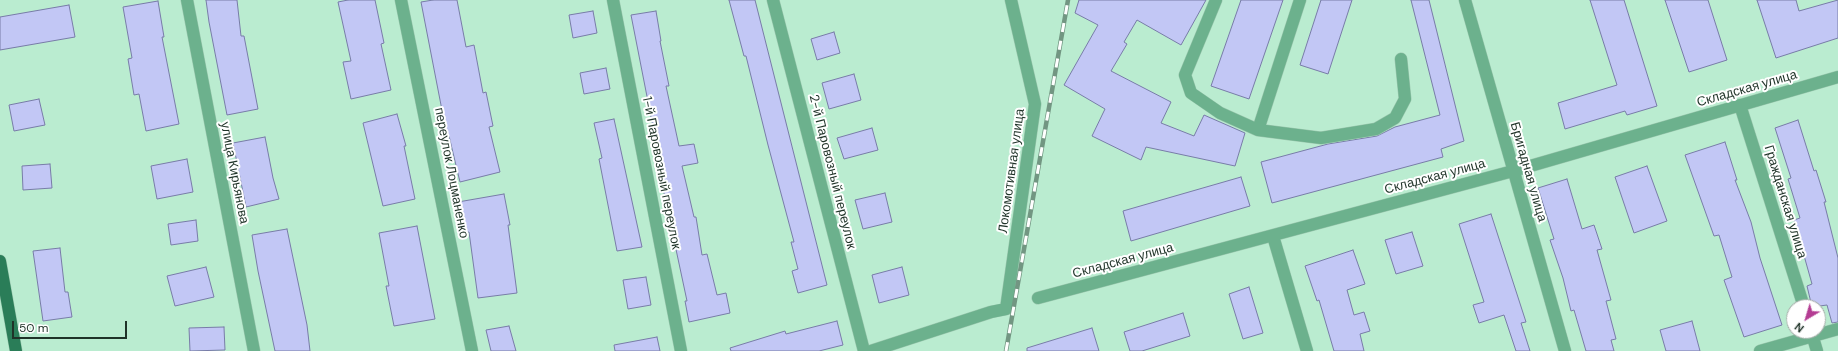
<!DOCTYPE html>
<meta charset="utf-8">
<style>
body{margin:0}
#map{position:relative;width:1838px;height:351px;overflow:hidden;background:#baecd0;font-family:"DM Sans",sans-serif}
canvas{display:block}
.north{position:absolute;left:1786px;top:299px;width:40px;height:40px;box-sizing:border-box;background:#fff;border:1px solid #a5ada9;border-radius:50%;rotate:218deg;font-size:11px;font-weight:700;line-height:16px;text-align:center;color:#1f3328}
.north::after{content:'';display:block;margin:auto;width:14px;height:18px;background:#b43d93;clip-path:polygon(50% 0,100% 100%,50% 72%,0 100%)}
.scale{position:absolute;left:12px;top:321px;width:115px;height:18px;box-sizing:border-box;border:2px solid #1f3328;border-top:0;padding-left:5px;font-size:12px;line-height:14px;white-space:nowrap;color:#1f3328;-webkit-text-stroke:3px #fff;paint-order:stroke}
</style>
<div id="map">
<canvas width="1838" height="351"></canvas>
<div class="north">N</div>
<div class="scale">50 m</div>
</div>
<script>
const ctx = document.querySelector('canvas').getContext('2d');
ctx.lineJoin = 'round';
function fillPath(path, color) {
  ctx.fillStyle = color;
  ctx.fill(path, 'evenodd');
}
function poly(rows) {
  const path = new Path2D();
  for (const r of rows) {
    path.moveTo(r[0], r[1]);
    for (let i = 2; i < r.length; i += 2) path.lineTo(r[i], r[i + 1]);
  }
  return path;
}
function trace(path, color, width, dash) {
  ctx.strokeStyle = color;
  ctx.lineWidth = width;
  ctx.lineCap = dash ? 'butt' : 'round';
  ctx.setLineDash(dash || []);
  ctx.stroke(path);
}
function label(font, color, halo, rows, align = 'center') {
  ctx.font = font + ' "DM Sans",sans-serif';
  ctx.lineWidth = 4;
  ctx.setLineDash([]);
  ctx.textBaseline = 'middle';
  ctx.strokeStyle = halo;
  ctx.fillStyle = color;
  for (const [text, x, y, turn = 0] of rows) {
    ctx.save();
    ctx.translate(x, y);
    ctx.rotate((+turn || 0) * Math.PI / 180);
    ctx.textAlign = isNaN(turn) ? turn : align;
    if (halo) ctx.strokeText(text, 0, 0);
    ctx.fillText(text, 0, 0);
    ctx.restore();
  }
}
const building = poly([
 [206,0,237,0,241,36,244,36,258,109,227,115,209,22,206,0],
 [348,0,375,0,384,43,381,44,391,90,351,99,343,62,351,61,338,2,348,0],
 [433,0,457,0,466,47,474,45,483,93,486,92,493,126,489,127,500,172,460,182,449,136,447,136,421,2,433,0],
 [729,0,755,0,827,285,798,293,792,271,798,269,791,242,794,242,768,145,746,56,744,56,729,0],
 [1079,0,1206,0,1181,45,1137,20,1124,42,1127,44,1111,71,1171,102,1161,123,1194,136,1204,115,1245,133,1235,166,1146,147,1141,160,1092,136,1105,109,1064,85,1098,25,1075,13,1079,0],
 [1241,0,1283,0,1249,99,1211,86,1241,0],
 [1321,0,1352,0,1328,74,1300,65,1321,0],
 [1411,0,1429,0,1464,141,1441,149,1443,157,1272,203,1261,162,1328,144,1377,136,1395,127,1440,115,1411,0],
 [1590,0,1624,0,1657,106,1627,115,1625,111,1565,129,1558,103,1617,85,1590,0],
 [1665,0,1708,0,1727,60,1689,72,1665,0],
 [1757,0,1796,0,1799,11,1838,0,1838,38,1776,58,1757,0],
 [158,1,164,37,162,37,179,124,146,131,139,94,134,95,128,59,132,58,123,7,158,1],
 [69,5,75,37,0,50,0,17,69,5],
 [593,11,597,33,573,38,569,15,593,11],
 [656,11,661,41,660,41,669,86,666,86,679,146,694,144,698,163,682,166,694,217,696,217,702,255,707,254,717,295,726,293,730,313,689,322,685,301,687,301,661,179,663,178,631,15,656,11],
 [834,32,840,53,817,60,811,39,834,32],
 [606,68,610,89,584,94,580,73,606,68],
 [854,74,861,100,829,109,822,83,854,74],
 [39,99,45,125,14,131,9,105,39,99],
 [397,114,406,146,404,146,415,199,383,206,363,123,397,114],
 [614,119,642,247,617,251,599,159,602,158,594,123,614,119],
 [1798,120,1814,171,1816,170,1826,202,1824,202,1838,258,1838,322,1832,323,1827,305,1812,307,1807,286,1812,284,1794,220,1800,218,1788,179,1791,178,1775,128,1798,120],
 [872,128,878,150,844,159,837,138,872,128],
 [265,137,273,178,279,199,246,207,233,143,265,137],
 [1725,142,1737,180,1735,180,1751,222,1760,258,1782,325,1744,337,1724,280,1732,277,1719,235,1714,236,1685,155,1725,142],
 [187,159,193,192,157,199,151,166,187,159],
 [50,164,52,188,23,190,22,166,50,164],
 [1647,166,1667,221,1634,233,1615,177,1647,166],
 [1241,177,1250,206,1131,241,1123,211,1241,177],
 [1567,179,1582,229,1594,225,1602,249,1597,250,1611,300,1606,301,1616,339,1611,340,1614,351,1586,351,1574,310,1571,311,1563,278,1550,240,1554,239,1538,188,1567,179],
 [885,193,892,222,863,229,855,200,885,193],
 [504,194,510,225,508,225,517,293,478,298,469,232,464,233,458,202,504,194],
 [1491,214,1526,322,1521,323,1530,351,1516,351,1504,315,1479,323,1473,305,1484,302,1459,224,1491,214],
 [196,220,198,241,171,245,168,224,196,220],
 [417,226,435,319,394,326,386,286,389,286,379,233,417,226],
 [287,229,307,325,310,351,275,351,258,271,252,235,287,229],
 [1412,232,1423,266,1396,274,1385,240,1412,232],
 [60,248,65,292,68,292,72,317,43,321,33,251,60,248],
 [1353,250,1365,284,1347,290,1354,315,1364,312,1370,331,1360,334,1364,351,1334,351,1319,300,1317,301,1305,266,1353,250],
 [206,267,214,297,175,306,167,276,206,267],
 [902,267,909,295,879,303,872,275,902,267],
 [646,277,651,305,628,309,623,280,646,277],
 [1249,287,1263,333,1243,339,1229,294,1249,287],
 [1183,313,1190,336,1142,351,1130,351,1124,332,1183,313],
 [837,321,843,345,819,351,731,351,730,348,785,331,786,334,837,321],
 [1692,321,1700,351,1666,351,1660,330,1692,321],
 [509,326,516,351,491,351,486,330,509,326],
 [224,327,225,350,190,351,189,328,224,327],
 [1092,328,1099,351,1027,351,1027,348,1092,328],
 [657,337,660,351,615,351,614,345,657,337]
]);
fillPath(building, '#c2c7f5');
trace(building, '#787ca7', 1);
const minor = poly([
 [187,0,254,351],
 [401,0,472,351],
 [613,0,681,351],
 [773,0,864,351],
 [1216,0,1185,75,1191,93,1220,113,1258,130,1321,138,1376,129,1395,118,1405,99,1401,59],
 [1465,0,1565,351],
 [1740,105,1804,307],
 [1258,130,1300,0],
 [1273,236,1307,351],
 [1038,298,1513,171,1838,77],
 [1811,331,1817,351],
 [871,351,991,312,1006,309,1035,104,1011,0],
 [1760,351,1838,329]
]);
const major = poly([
 [0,261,16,351]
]);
trace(minor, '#9bc7ae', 13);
trace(major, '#9bc7ae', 13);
trace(minor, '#6cb18d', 12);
trace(major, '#2a7d58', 12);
const rail = poly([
 [1006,351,1068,0]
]);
trace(rail, '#729682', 4.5);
trace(rail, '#fff', 3, [9]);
label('13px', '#1f3328', '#fff', [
 ["Складская улица",1747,89,-16],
 ["Локомотивная улица",1012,171,-82],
 ["2-й Паровозный переулок",832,172,76],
 ["Бригадная улица",1528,172,74],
 ["улица Кирьянова",234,173,79],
 ["переулок Лоцманенко",451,173,79],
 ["1-й Паровозный переулок",661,173,79],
 ["Складская улица",1435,177,-15],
 ["Гражданская улица",1785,202,73],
 ["Складская улица",1123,261,-15]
]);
</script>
